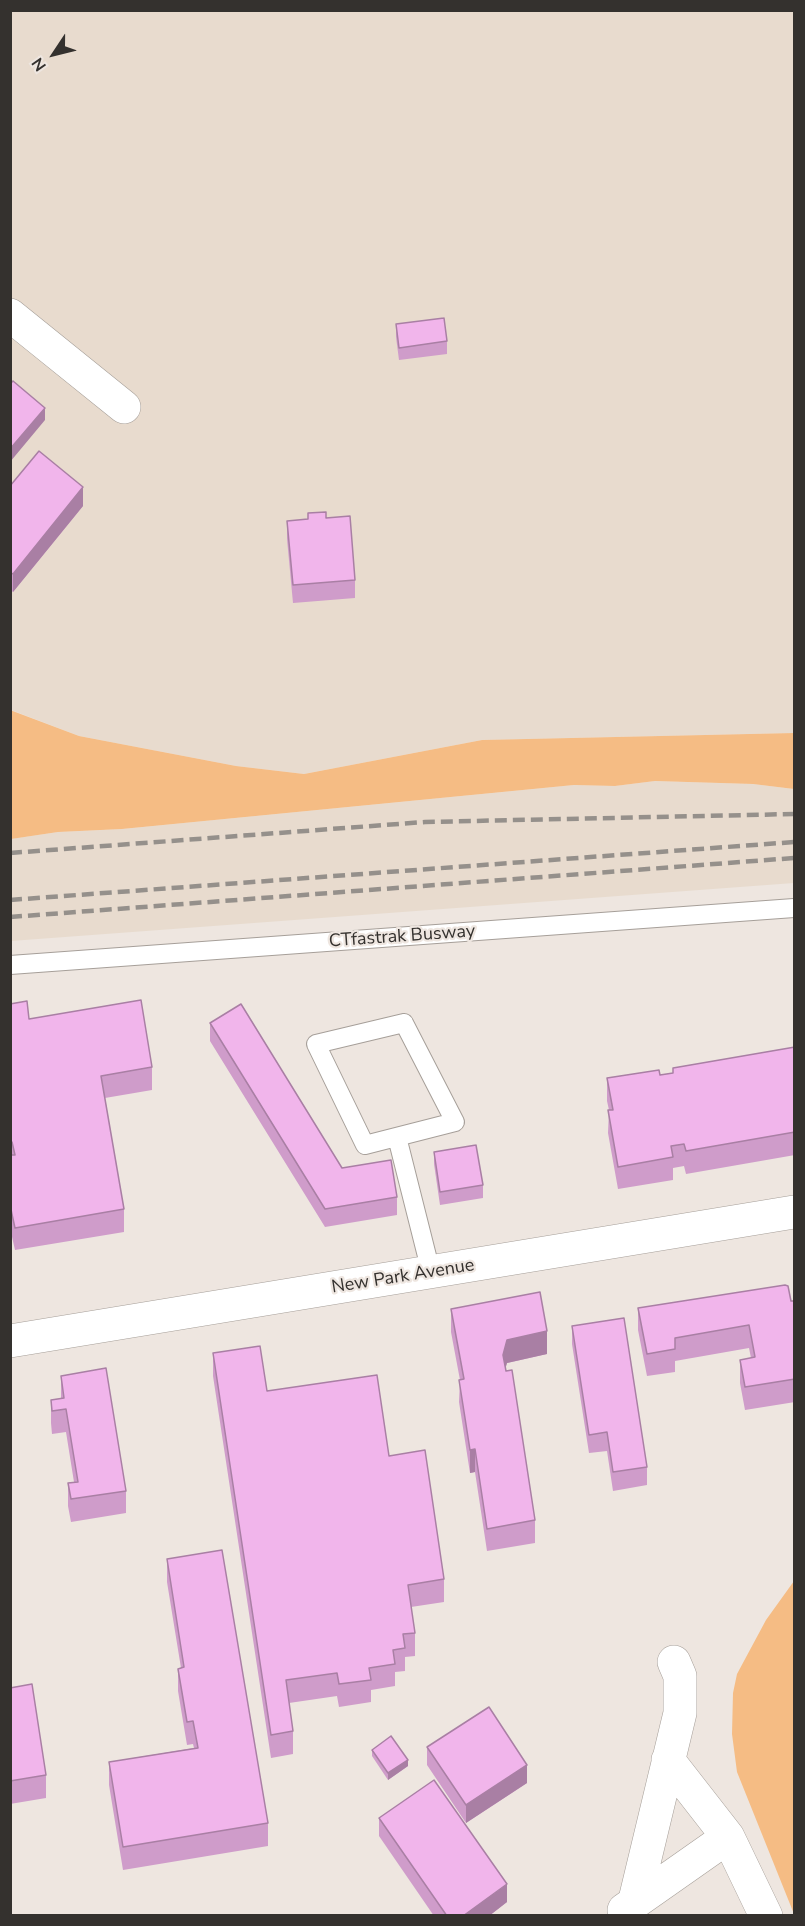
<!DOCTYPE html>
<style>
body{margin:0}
#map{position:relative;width:805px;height:1926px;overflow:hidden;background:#eee6e0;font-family:"Nunito Sans",sans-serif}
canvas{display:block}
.frame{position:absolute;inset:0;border:12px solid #34312e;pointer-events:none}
.north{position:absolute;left:24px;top:24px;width:60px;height:60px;-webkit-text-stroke:4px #eee6e0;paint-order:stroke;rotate:235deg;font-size:16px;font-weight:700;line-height:24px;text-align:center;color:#34312e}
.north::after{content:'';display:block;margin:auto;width:21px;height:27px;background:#34312e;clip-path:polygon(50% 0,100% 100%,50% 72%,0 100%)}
</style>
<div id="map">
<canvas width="805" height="1926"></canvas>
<div class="frame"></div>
<div class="north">N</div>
</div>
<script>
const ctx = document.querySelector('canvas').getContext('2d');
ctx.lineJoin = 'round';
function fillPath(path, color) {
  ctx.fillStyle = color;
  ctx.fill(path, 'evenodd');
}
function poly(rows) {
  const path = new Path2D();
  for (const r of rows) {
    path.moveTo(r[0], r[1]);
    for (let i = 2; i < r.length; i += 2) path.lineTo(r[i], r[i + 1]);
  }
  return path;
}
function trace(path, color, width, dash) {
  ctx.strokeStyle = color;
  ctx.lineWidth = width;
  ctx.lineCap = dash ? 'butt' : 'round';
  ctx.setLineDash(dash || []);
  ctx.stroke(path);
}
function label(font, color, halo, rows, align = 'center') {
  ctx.font = font + ' "Nunito Sans",sans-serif';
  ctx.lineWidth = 4.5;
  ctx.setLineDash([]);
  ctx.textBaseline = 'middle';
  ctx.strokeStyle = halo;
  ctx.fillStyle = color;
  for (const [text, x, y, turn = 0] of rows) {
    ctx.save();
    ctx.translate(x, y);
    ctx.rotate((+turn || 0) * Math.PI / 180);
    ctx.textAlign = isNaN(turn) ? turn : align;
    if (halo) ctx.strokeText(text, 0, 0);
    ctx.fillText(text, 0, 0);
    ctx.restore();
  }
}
fillPath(poly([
 [10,11,794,11,794,733,482,740,304,774,236,766,79,736,11,710],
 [655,781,753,784,794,789,794,883,11,941,10,839,58,832,122,829,574,785,615,786]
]), '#e8dbce');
fillPath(poly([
 [10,710,79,736,236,766,304,774,482,740,794,733,794,789,753,784,655,781,615,786,574,785,122,829,58,832,11,839],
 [794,1581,794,1914,737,1772,732,1734,733,1693,737,1674,766,1620]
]), '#f5bc84');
const lane = poly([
 [10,965,794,908],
 [404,1023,455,1122,365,1145,316,1044,404,1023],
 [397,1137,431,1272]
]);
const street = poly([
 [10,315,124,407],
 [668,1760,728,1837,766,1916],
 [634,1904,680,1713,680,1676,674,1662],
 [624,1910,728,1837]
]);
const secondary = poly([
 [10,1341,794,1212]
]);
trace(lane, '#a69f99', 20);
trace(street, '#a69f99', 34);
trace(secondary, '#a69f99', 34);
trace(lane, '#fff', 18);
trace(street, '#fff', 33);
trace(secondary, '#fff', 33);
trace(poly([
 [10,853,425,822,794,814],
 [10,900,794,842],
 [10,917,794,858]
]), '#95908b', 4.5, [12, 6]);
fillPath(poly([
 [396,324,447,341,447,354,399,360,396,337],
 [10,486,83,506,13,592,10,590],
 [326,518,355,580,355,598,293,603,287,539,287,521],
 [10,1004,29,1019,152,1067,152,1090,105,1098,124,1209,124,1232,15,1250,10,1228],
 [210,1023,342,1168,397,1197,397,1215,325,1227,210,1041],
 [795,1047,795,1155,686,1174,684,1166,673,1168,673,1180,618,1189,608,1133,609,1110,607,1101,607,1078,660,1075,673,1073,673,1068],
 [434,1152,483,1185,483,1198,440,1205,434,1164],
 [791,1301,795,1301,795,1402,745,1410,740,1383,740,1360,751,1358,749,1348,675,1361,675,1372,647,1376,638,1330,638,1308],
 [451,1309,547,1354,507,1363,505,1368,535,1520,535,1543,487,1551,475,1472,470,1473,459,1402,460,1380,451,1332],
 [572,1326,647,1467,647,1485,613,1491,607,1451,589,1453,572,1344],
 [213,1353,267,1391,389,1456,444,1579,444,1602,411,1607,415,1633,415,1656,405,1657,405,1671,395,1672,395,1686,371,1690,371,1702,339,1707,337,1696,289,1703,293,1731,293,1754,271,1758,213,1376],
 [61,1376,126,1491,126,1513,71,1522,68,1506,68,1483,74,1482,66,1432,52,1434,51,1423,51,1400,61,1399],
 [167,1559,268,1823,268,1846,123,1870,109,1785,109,1762,194,1748,193,1744,187,1745,178,1691,178,1669,181,1668,167,1582],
 [10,1688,46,1775,46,1798,10,1804],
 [427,1747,527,1783,466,1823,427,1765],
 [372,1750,408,1766,388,1780,372,1756],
 [379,1818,507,1902,489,1916,434,1916,379,1836]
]), '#cf9cca');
fillPath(poly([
 [45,408,45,420,10,462,10,449],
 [83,487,83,506,13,592,13,574],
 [547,1331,547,1354,507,1363,503,1377,503,1355,507,1340],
 [475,1449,475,1472,470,1473,470,1450],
 [408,1760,408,1766,388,1780,388,1773],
 [527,1765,527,1783,466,1823,466,1805],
 [507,1884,507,1902,489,1916,463,1916]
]), '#a97fa4');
const building = poly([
 [444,318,447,341,399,348,396,324,444,318],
 [13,381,45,408,10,449,10,384,13,381],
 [39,451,83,487,13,574,10,572,10,486,39,451],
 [326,512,326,518,350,516,355,580,293,585,287,521,308,519,308,513,326,512],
 [141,1000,152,1067,101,1076,124,1209,15,1228,10,1205,10,1155,15,1155,12,1142,10,1142,10,1004,27,1001,29,1019,141,1000],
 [241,1004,342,1168,391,1160,397,1197,325,1209,210,1023,241,1004],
 [795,1047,795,1132,686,1151,684,1144,671,1146,673,1157,618,1167,608,1110,613,1110,607,1078,659,1070,660,1075,673,1073,673,1068,795,1047],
 [476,1145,483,1185,440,1192,434,1152,476,1145],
 [785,1285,788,1286,791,1301,795,1301,795,1379,745,1387,740,1360,755,1357,749,1325,675,1338,675,1349,647,1354,638,1308,785,1285],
 [540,1292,547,1331,507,1340,503,1355,506,1371,512,1370,535,1520,487,1529,475,1449,470,1450,465,1418,459,1380,464,1379,451,1309,540,1292],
 [624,1318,647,1467,613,1472,607,1432,589,1435,572,1326,624,1318],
 [260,1346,267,1391,377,1375,389,1456,425,1450,444,1579,408,1585,415,1633,403,1634,405,1648,393,1650,395,1664,369,1668,371,1680,339,1684,337,1673,286,1680,293,1731,271,1735,213,1353,260,1346],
 [106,1368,126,1491,71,1499,68,1483,78,1482,66,1409,52,1411,51,1400,64,1398,61,1376,106,1368],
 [222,1550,268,1823,123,1847,109,1762,198,1748,193,1721,187,1722,178,1669,184,1667,167,1559,222,1550],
 [32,1684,46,1775,10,1781,10,1688,32,1684],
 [489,1707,527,1765,466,1805,427,1747,489,1707],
 [391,1736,408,1760,388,1773,372,1750,391,1736],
 [434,1780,507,1884,463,1916,447,1916,379,1818,434,1780]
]);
fillPath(building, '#f1b5eb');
trace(building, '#a97fa4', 1.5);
label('18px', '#34312e', '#eee6e0', [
 ["CTfastrak Busway",402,937,-4],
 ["New Park Avenue",403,1277,-9]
]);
</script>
